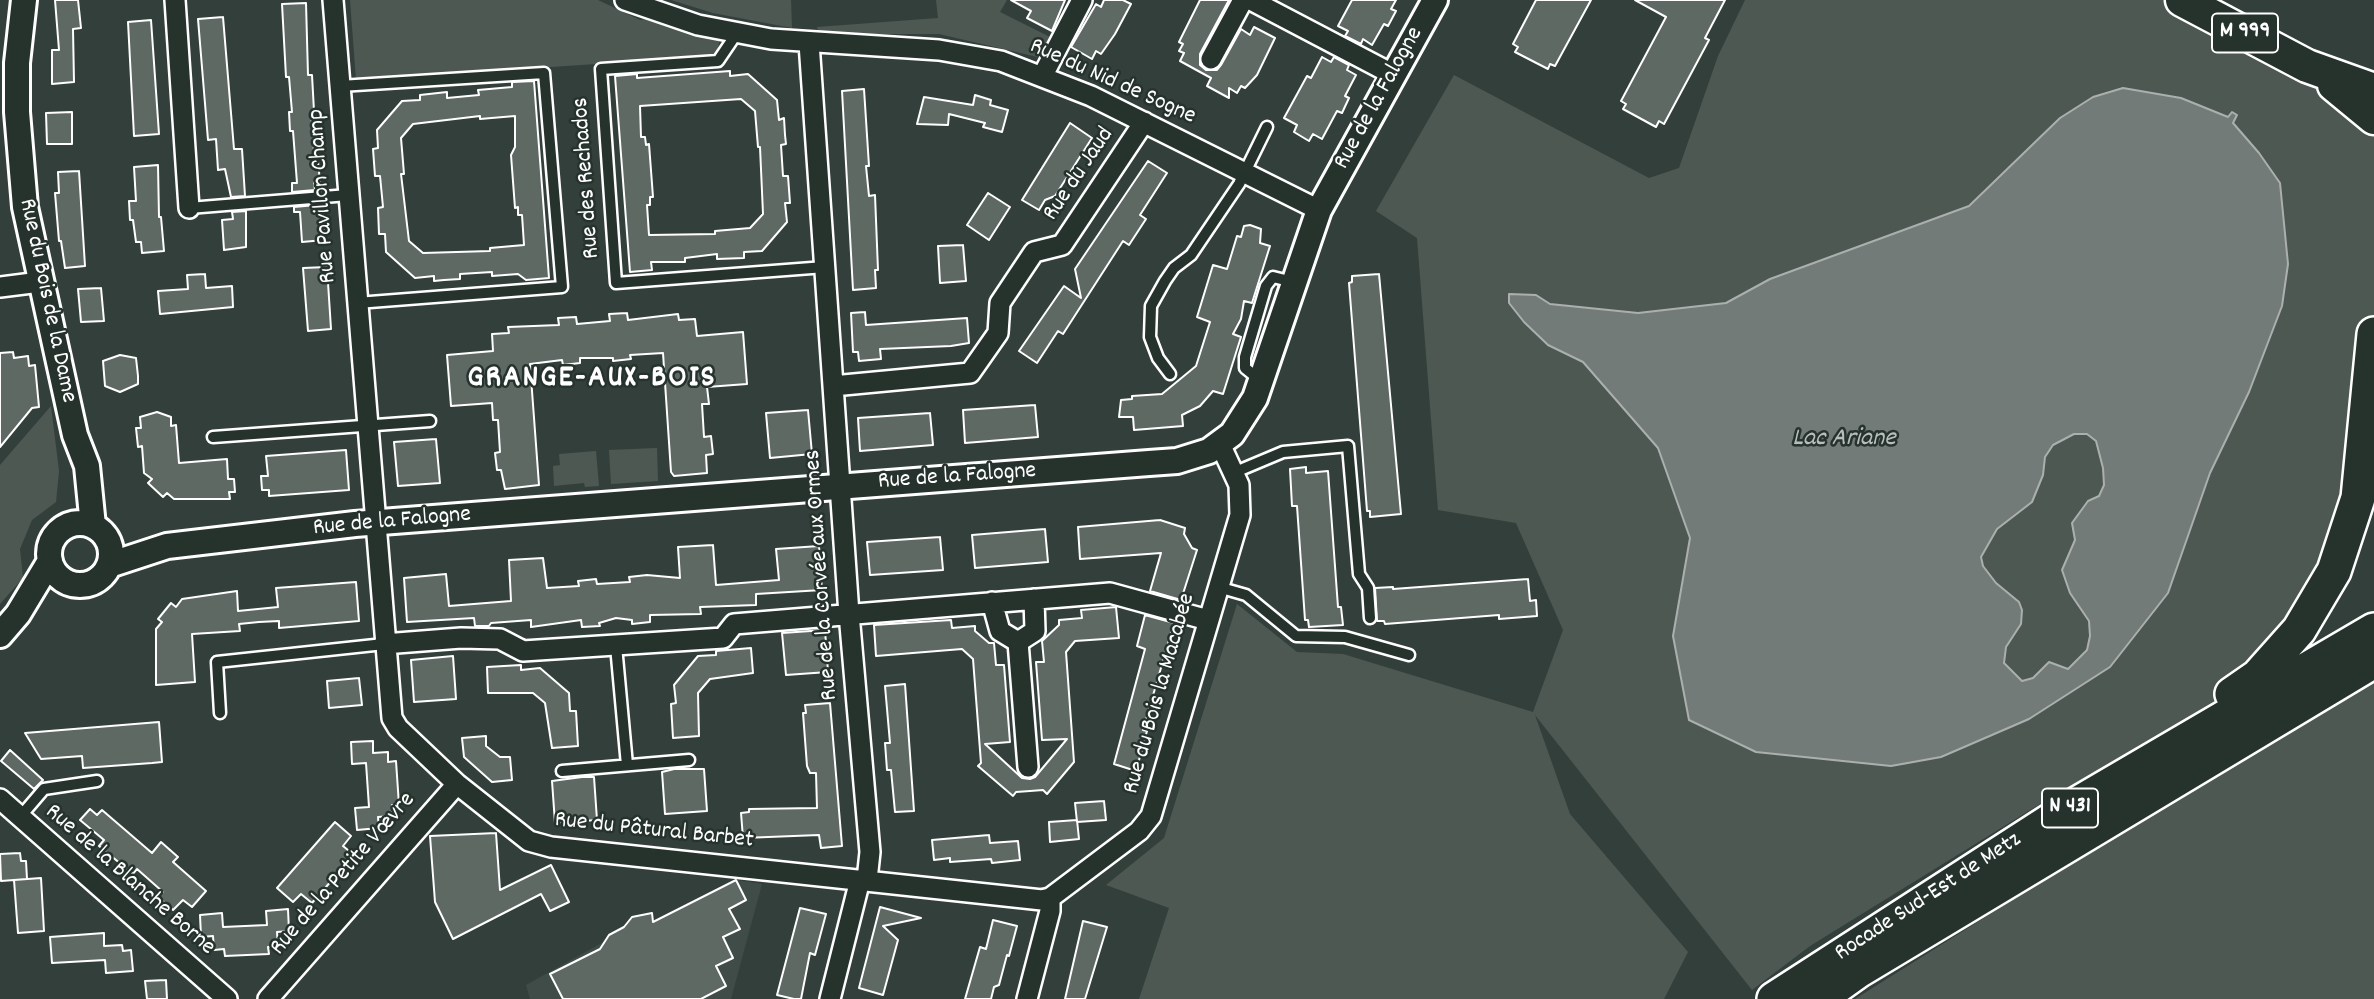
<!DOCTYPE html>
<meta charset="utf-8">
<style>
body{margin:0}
canvas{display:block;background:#333f3a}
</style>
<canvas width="2374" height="999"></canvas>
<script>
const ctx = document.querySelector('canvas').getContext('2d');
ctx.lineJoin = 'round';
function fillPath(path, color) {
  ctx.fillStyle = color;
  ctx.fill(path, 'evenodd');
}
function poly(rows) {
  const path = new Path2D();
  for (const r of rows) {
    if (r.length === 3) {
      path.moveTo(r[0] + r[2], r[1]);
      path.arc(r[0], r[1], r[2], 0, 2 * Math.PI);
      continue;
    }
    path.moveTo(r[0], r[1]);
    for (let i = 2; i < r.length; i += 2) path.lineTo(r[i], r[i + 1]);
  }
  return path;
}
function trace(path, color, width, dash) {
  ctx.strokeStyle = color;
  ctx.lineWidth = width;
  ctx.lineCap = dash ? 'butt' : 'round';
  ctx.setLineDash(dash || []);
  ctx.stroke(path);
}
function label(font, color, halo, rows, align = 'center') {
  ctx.font = font + ' Dekko,sans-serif';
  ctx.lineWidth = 5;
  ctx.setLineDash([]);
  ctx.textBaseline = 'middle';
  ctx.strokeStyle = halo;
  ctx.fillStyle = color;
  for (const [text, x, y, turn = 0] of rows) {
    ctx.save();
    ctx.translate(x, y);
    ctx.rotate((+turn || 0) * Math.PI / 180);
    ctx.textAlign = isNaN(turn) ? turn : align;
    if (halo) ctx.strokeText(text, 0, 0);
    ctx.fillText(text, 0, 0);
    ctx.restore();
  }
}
fillPath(poly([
 [736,880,762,884,731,999,530,999,526,985,609,939,609,935,624,927,632,917,652,913,653,922]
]), '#404c47');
fillPath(poly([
 [350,0,598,0,640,20,651,18,720,39,716,56,356,80],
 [671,0,791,0,792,28,713,13],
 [936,0,1007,0,1000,12,1056,40,1046,59,939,34,819,34,817,27,938,18],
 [1745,0,2182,0,2307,66,2374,126,2374,334,2358,498,2258,676,2205,713,2061,791,1810,946,1752,990,1535,715,1570,814,1688,952,1664,999,1139,999,1169,908,1106,885,1164,838,1237,604,1297,652,1343,654,1533,712,1563,630,1516,523,1438,510,1417,238,1376,211,1454,75,1649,178,1679,168,1718,56],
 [51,406,59,471,56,502,32,520,20,549,23,578,0,604,0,465],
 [657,448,658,481,611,484,609,450],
 [596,451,599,486,585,487,584,483,554,486,553,466,560,465,559,454],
 [2374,681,2374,999,1855,999,2022,894]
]), '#4d5853');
const water = poly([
 [2123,88,2181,98,2228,117,2232,112,2237,115,2233,123,2259,153,2280,183,2288,264,2282,306,2249,392,2210,473,2168,593,2110,667,2029,719,1941,757,1891,766,1756,752,1689,720,1673,636,1690,538,1658,448,1583,362,1548,345,1524,322,1509,303,1509,294,1536,295,1550,304,1638,313,1726,303,1770,279,1969,206,2060,118,2093,97,2123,88],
 [2074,434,2087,434,2096,441,2103,468,2104,485,2099,496,2088,501,2072,523,2075,540,2062,570,2070,593,2089,621,2090,636,2087,650,2068,669,2049,662,2033,678,2022,681,2004,663,2006,647,2021,624,2022,610,2019,602,1996,583,1983,566,1981,557,1997,529,2032,502,2043,475,2045,457,2053,445,2074,434]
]);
fillPath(water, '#737b78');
trace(water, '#abb0ae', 2);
const building = poly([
 [55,0,78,0,81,28,73,29,74,82,52,84,52,50,59,50,55,0],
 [1011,0,1065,0,1052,31,1027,18,1031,11,1011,0],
 [1104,0,1123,0,1131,4,1115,34,1101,54,1096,51,1092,59,1071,47,1096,4,1101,7,1104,0],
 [1200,0,1229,0,1200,54,1200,65,1206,70,1217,70,1221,65,1241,29,1250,35,1254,27,1275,38,1257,75,1245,88,1241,86,1237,93,1229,88,1229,98,1207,86,1211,78,1180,61,1184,53,1179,51,1183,44,1179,42,1200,0],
 [1352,0,1396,0,1391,9,1396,11,1388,26,1384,24,1372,45,1363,39,1361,44,1345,36,1348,31,1338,26,1352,0],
 [1536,0,1591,0,1555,66,1550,64,1548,69,1515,52,1518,47,1513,44,1536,0],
 [1635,0,1725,0,1705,38,1709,40,1664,124,1659,121,1656,127,1623,109,1626,104,1621,101,1666,17,1635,0],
 [306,3,308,75,312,75,314,111,311,111,314,152,317,151,320,182,314,182,315,190,292,192,292,183,297,183,293,131,290,131,289,112,292,112,289,77,286,77,282,4,306,3],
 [223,17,234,149,242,149,245,196,231,197,225,169,218,170,216,139,208,140,198,19,223,17],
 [151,20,159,134,134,136,128,22,151,20],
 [1322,57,1331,62,1334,57,1349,65,1347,70,1356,75,1345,96,1349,98,1342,113,1337,111,1322,139,1313,134,1309,141,1294,132,1297,125,1284,118,1307,76,1311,78,1322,57],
 [730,71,730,76,748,74,777,100,779,120,784,118,785,135,786,144,781,145,783,176,788,176,790,203,785,203,787,222,762,251,744,252,744,258,717,259,717,254,685,258,685,262,651,262,652,270,630,272,615,76,637,74,637,78,730,71],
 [741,99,755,111,758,147,760,147,763,214,750,228,715,231,715,234,649,235,647,205,650,205,650,197,653,197,649,144,646,145,645,137,641,137,640,106,741,99],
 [534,81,549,278,526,280,518,274,492,276,492,272,460,274,460,279,444,280,434,281,434,276,415,278,386,252,385,234,379,234,378,208,383,207,380,176,375,176,373,149,378,148,377,130,402,101,420,100,420,95,447,92,447,98,479,95,478,90,512,87,512,82,534,81],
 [480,116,480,119,515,116,515,147,511,155,515,208,518,207,518,215,522,215,524,245,490,248,490,251,423,253,409,241,401,174,404,174,401,138,413,124,480,116],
 [864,89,869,166,866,166,869,196,875,195,878,270,875,270,876,288,853,290,842,91,864,89],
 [975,95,991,100,990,105,1008,110,1002,132,983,127,985,123,949,114,948,125,917,124,924,97,973,105,975,95],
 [72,112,72,144,47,144,46,113,72,112],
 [1070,123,1092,138,1055,196,1045,200,1039,210,1022,200,1070,123],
 [1148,161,1167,173,1140,215,1146,219,1129,245,1123,241,1063,334,1058,331,1037,363,1019,351,1064,286,1081,298,1075,269,1148,161],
 [158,165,159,217,161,217,164,251,142,253,141,242,136,242,133,220,130,220,129,201,136,201,134,167,158,165],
 [79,171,85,266,65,268,61,241,59,241,55,193,59,193,58,172,79,171],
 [988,193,1010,207,989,240,967,225,988,193],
 [316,205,317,210,322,210,324,240,302,242,300,212,294,212,294,207,316,205],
 [246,211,246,247,224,250,222,220,233,219,232,212,246,211],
 [1250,225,1261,229,1260,243,1270,246,1252,303,1244,301,1241,319,1233,334,1241,337,1223,394,1213,391,1200,406,1182,415,1183,426,1134,430,1133,417,1119,417,1121,400,1132,399,1132,396,1162,394,1196,366,1210,322,1197,317,1213,265,1227,269,1237,236,1241,237,1244,226,1250,225],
 [963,245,966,281,940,283,938,246,963,245],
 [327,267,331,329,308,331,303,268,327,267],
 [205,274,206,288,232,286,233,307,160,314,158,291,188,289,187,275,205,274],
 [1379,274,1401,514,1370,517,1370,511,1367,511,1349,283,1352,282,1352,276,1379,274],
 [101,288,104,321,81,322,78,289,101,288],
 [865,312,866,325,967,318,969,343,951,346,880,349,881,359,859,361,858,352,853,352,851,313,865,312],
 [627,313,628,320,678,314,679,320,695,319,697,336,743,332,747,384,707,387,709,404,702,404,704,437,711,436,713,454,706,455,707,473,674,476,671,472,663,353,630,355,631,359,613,361,613,358,580,358,580,363,563,365,562,360,530,364,539,485,505,489,501,470,497,470,495,453,500,452,498,420,493,420,492,403,451,406,447,355,493,351,492,334,509,333,508,327,559,325,558,318,576,317,577,324,610,321,609,314,627,313],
 [13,352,14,358,28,356,29,366,35,365,39,407,32,408,0,447,0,353,13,352],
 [120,355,136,358,138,376,138,384,120,392,105,386,103,361,120,355],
 [1035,405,1038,437,965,443,963,410,1035,405],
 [808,410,812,454,770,458,766,413,808,410],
 [157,412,171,417,171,426,176,425,179,463,227,459,228,479,234,479,235,492,229,492,230,499,174,499,167,493,163,497,148,483,152,479,144,473,142,446,138,447,136,428,141,428,140,417,157,412],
 [930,413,933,445,860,451,858,418,930,413],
 [436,439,440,483,398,486,394,442,436,439],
 [346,450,349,490,269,496,269,490,262,490,261,476,268,476,266,456,346,450],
 [1306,467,1306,473,1328,471,1338,607,1341,607,1343,625,1309,627,1308,620,1305,620,1297,506,1292,506,1290,469,1306,467],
 [1160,520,1185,528,1184,534,1192,548,1197,550,1181,600,1150,591,1161,553,1080,559,1078,527,1160,520],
 [1045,529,1048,562,975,568,972,535,1045,529],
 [940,537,943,570,870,575,867,542,940,537],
 [713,545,716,585,779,580,776,549,819,546,822,590,756,594,756,605,700,607,701,614,650,615,650,622,632,624,632,620,616,618,599,623,600,626,582,627,581,620,531,627,531,620,491,623,489,626,475,626,474,618,407,622,404,578,446,574,449,606,511,601,509,560,543,558,547,588,579,586,578,581,596,579,597,584,630,582,629,577,647,575,680,578,678,547,713,545],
 [1528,579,1530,601,1536,600,1537,616,1499,619,1499,615,1385,624,1384,621,1377,621,1375,588,1393,587,1393,589,1528,579],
 [356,582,359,621,279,628,279,621,259,622,239,624,240,631,192,634,195,682,156,685,156,629,162,622,158,619,171,603,176,607,182,599,237,591,238,611,278,607,276,588,356,582],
 [1116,607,1119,638,1075,641,1066,652,1074,762,1047,794,1043,790,1030,791,1016,792,1013,796,978,766,981,763,973,659,962,649,876,656,874,625,951,620,952,628,975,626,975,631,989,643,994,643,996,665,1004,665,1010,742,985,744,1022,778,1030,779,1035,777,1067,739,1042,740,1036,662,1044,662,1042,641,1059,625,1059,620,1082,618,1081,610,1116,607],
 [1145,615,1174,623,1143,730,1147,731,1136,771,1114,764,1145,649,1137,646,1145,615],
 [825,630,828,672,786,675,782,633,825,630],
 [751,648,753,673,710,679,698,693,699,736,673,738,671,704,676,703,674,685,698,656,716,655,716,651,751,648],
 [453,656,456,699,414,702,411,660,453,656],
 [521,665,521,670,540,668,569,693,570,711,576,711,578,746,552,748,545,703,533,693,488,693,487,667,521,665],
 [359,678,362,705,329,708,327,681,359,678],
 [905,684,914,811,895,812,891,770,887,770,885,743,890,743,885,686,905,684],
 [830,703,842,846,821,848,819,835,743,838,741,813,749,812,749,809,817,808,816,773,810,773,807,766,803,713,806,713,805,705,830,703],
 [159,722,162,762,152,763,83,768,82,756,41,759,25,733,159,722],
 [486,736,486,746,500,757,510,757,512,780,492,782,464,757,462,738,486,736],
 [373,741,373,753,388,752,388,762,396,761,399,805,392,805,392,816,378,817,379,828,357,830,355,808,369,807,366,763,352,764,351,742,373,741],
 [10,750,43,780,34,789,1,761,10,750],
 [674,769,704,769,707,811,665,814,662,772,674,769],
 [582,777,594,777,597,820,555,823,552,781,582,777],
 [1104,801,1106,820,1077,822,1075,803,1104,801],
 [90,809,97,815,102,810,152,853,161,842,178,857,173,862,206,891,192,907,183,900,173,910,158,897,163,892,137,869,133,874,99,846,104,840,80,820,90,809],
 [1077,820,1079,839,1050,842,1049,822,1077,820],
 [335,822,351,836,343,846,354,855,312,903,301,894,293,902,277,888,335,822],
 [496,833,500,890,551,865,569,902,550,911,541,894,453,939,435,902,430,836,496,833],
 [989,835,990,843,1018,841,1020,860,992,863,991,859,950,862,950,858,934,860,932,840,989,835],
 [20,853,21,861,26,861,27,879,1,881,0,854,20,853],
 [41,878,44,931,18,933,14,880,41,878],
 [736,880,746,900,729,909,740,929,723,937,733,958,716,966,726,986,701,999,563,999,550,974,600,949,609,935,624,927,632,917,652,913,653,922,736,880],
 [880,907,921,918,883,926,898,940,883,995,859,988,880,907],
 [800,908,826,914,815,955,810,953,801,999,794,999,777,995,800,908],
 [288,909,289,931,277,932,278,946,268,947,269,954,225,956,224,949,214,950,213,936,201,937,200,915,222,913,223,927,267,925,266,911,288,909],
 [993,920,1017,926,1009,956,1007,955,999,985,994,987,991,999,965,999,980,947,986,949,993,920],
 [1083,921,1107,927,1085,999,1065,999,1083,921],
 [104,933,104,946,122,945,123,951,131,950,133,971,106,973,105,960,52,963,50,937,104,933],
 [166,980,167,999,147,999,145,981,166,980]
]);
fillPath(building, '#5f6964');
trace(building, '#fff', 2);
const service = poly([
 [737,33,718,61,601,69,616,283,825,267],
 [340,86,544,73,562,287,357,303],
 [189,208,348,195],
 [1170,374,1158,358,1150,337,1151,306,1165,281,1174,268,1191,255,1239,184,1267,127],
 [1260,380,1245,368,1245,357,1266,286,1273,277,1293,282],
 [213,437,430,421],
 [1233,473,1283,452,1348,446,1359,574,1368,588,1370,618],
 [1218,587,1246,595,1296,636,1345,637,1409,655],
 [616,646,627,765],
 [220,713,217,662,384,644],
 [562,771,689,760],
 [20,817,44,789,97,781]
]);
const minor = poly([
 [175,0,189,208],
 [333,0,392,718,398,728,457,784,529,841,551,847,1042,900,1050,898,1139,831,1151,816,1240,515,1239,485,1220,444],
 [625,0,698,25,771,39,939,50,1001,61,1091,96,1319,210],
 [1251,0,1394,75],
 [809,43,849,614,870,852,867,880],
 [1211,59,1243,0],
 [1043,75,1082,0],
 [0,287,40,282],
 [833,386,970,373,998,333,1000,303,1034,252,1062,245,1144,122],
 [992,602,1000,631,1018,642,1035,631,1034,599],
 [1018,642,1028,767],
 [384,644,461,638,500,639,523,651,723,638,734,624,1110,593,1208,620],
 [0,799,227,999],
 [268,999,457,784],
 [830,999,860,880],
 [1027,999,1050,911,1050,898]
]);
const tertiary = poly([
 [24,0,17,63,17,112,25,207,75,435,87,466,93,526],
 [80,554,31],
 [109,565,167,546,355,524,1149,463,1177,461,1209,451,1232,434,1255,398,1319,210,1435,0],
 [0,635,18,614,50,561]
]);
const primary = poly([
 [2182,0,2307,66,2374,90],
 [2334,85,2374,118]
]);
const trunk = poly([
 [2232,694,2258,676,2299,630,2334,571,2358,498,2374,334],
 [1774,999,2070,808,2374,630],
 [1819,999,1858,971,2374,661]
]);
trace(service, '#fff', 15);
trace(minor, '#fff', 24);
trace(tertiary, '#fff', 30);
trace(primary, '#fff', 37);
trace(trunk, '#fff', 38);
trace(service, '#26332d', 10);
trace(minor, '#26332d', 19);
trace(tertiary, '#26332d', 24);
trace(primary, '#26332d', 32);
trace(trunk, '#26332d', 33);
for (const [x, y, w] of [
 [2245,33,66],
 [2070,808,56]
]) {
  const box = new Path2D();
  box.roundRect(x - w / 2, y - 19.5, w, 39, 5);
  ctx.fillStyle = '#26332d';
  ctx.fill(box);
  trace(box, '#fff', 2);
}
label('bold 23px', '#fff', null, [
 ["M 999",2245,33],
 ["N 431",2070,808]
]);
label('24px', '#fff', '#26332d', [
 ["Rue du Nid de Sogne",1112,83,24],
 ["Rue de la Falogne",1380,99,-61],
 ["Rue du Jaud",1080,175,-56],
 ["Rue des Rechados",588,178,-94],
 ["Rue Pavillon Champ",324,196,-94],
 ["Rue du Bois de la Dame",46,301,78],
 ["Rue de la Falogne",957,478,-4],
 ["Rue de la Falogne",392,523,-5],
 ["Rue de la Corvée aux Ormes",823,575,-94],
 ["Rue du Bois la Macabée",1161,694,-74],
 ["Rue du Pâtural Barbet",654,832,6],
 ["Rue de la Petite Vœvre",344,875,-49],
 ["Rue de la Blanche Borne",129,881,41],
 ["Rocade Sud-Est de Metz",1929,898,-33]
]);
label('italic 26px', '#b9bdbc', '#26332d', [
 ["Lac Ariane",1844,440]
]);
ctx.letterSpacing = '2px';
label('bold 32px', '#fff', '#26332d', [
 ["GRANGE-AUX-BOIS",592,381]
]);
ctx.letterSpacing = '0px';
</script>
